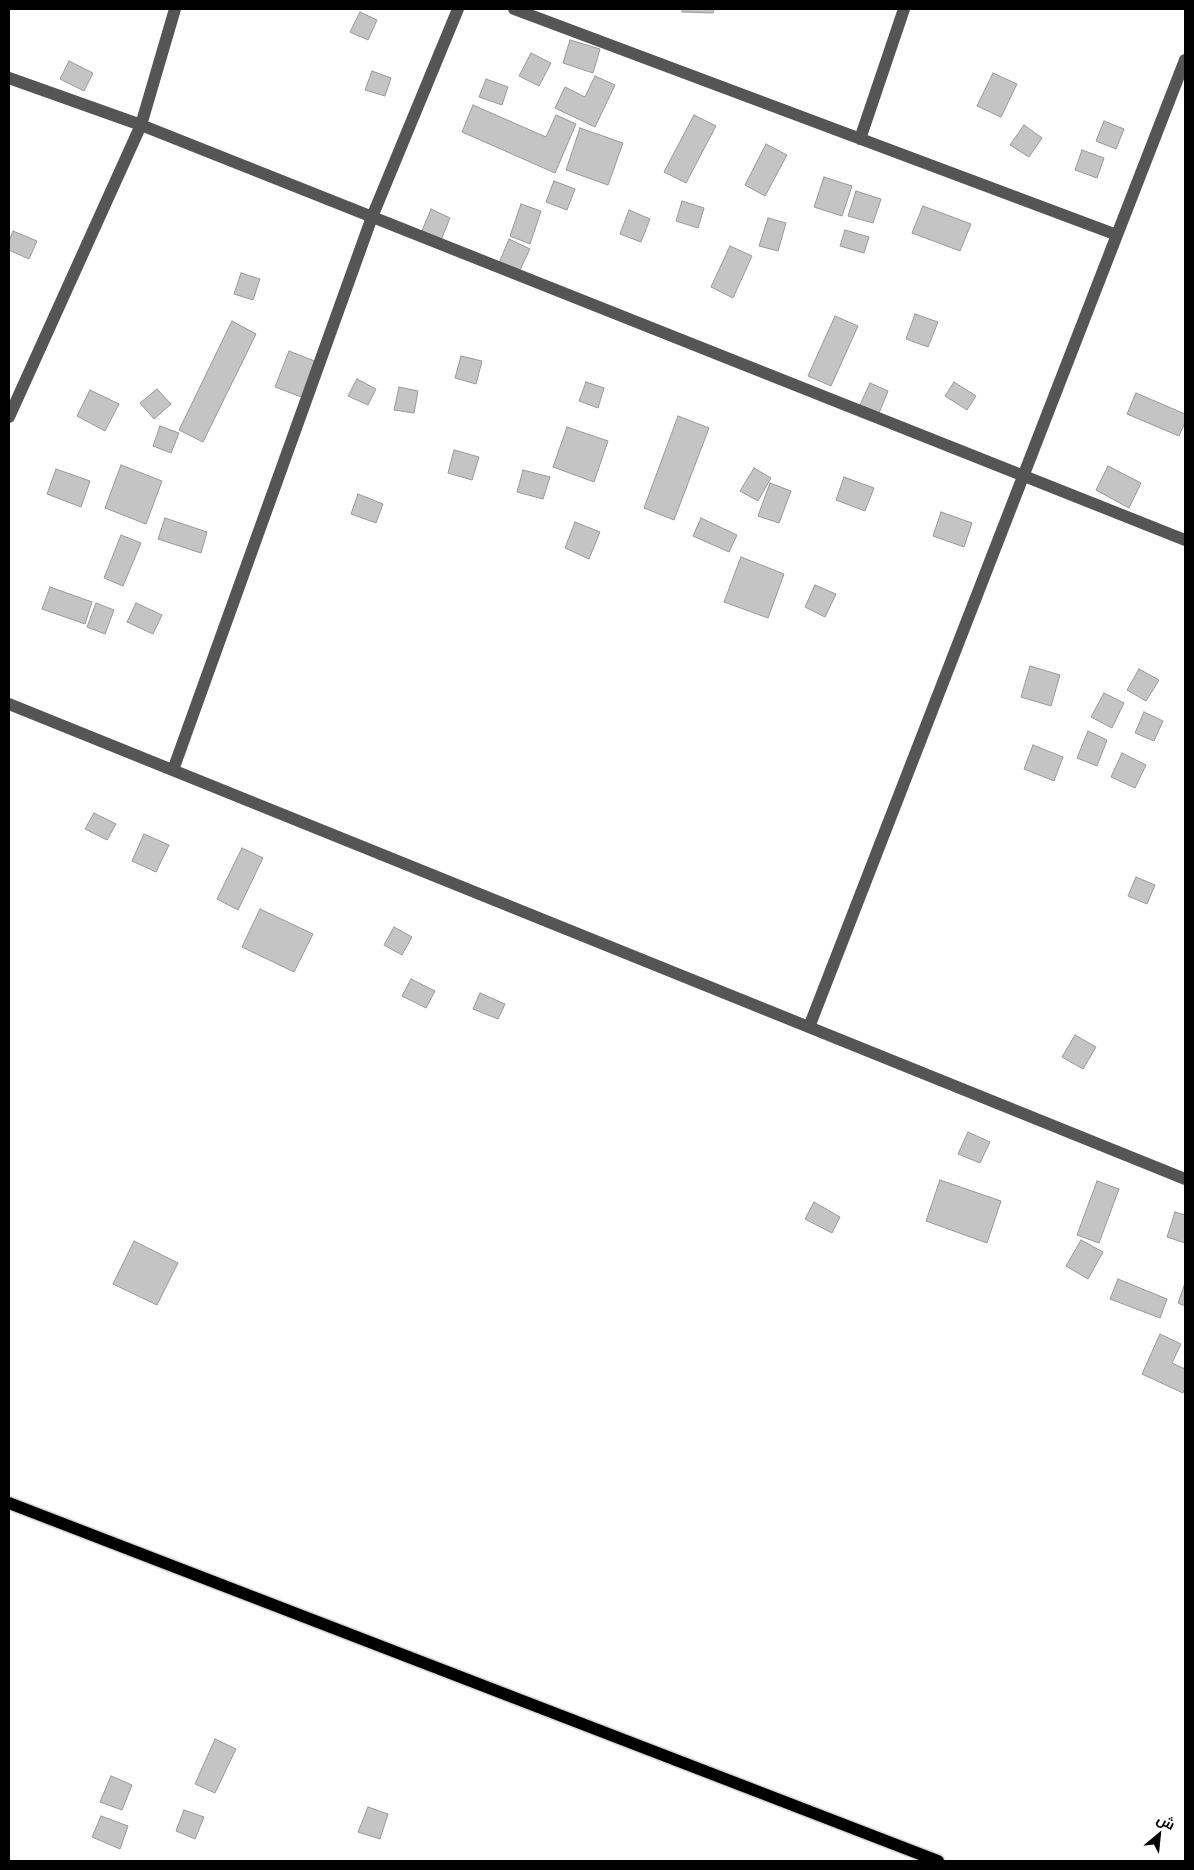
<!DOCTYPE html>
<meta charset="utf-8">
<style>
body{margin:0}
#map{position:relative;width:1194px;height:1870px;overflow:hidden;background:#fff;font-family:"IBM Plex Sans",Cairo,sans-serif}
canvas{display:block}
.frame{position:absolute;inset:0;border:10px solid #000;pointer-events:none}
.north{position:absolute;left:1134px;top:1810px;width:50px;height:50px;-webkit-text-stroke:4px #fff;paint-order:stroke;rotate:28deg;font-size:14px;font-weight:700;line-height:20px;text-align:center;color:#000}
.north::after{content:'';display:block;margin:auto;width:18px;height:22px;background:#000;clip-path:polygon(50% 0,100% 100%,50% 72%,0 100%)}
</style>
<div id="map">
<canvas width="1194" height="1870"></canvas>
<div class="frame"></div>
<div class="north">ش</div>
</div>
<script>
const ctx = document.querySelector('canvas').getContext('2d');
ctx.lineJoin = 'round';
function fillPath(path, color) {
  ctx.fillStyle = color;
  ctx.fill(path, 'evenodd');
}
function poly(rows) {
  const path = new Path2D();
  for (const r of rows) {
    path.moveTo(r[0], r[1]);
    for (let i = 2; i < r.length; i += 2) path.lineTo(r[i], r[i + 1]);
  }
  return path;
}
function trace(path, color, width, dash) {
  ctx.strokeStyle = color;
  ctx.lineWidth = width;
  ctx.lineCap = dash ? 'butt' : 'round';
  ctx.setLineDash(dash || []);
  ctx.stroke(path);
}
const building = poly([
 [682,9,714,9,713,13,682,12,682,9],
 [360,12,377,20,368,40,350,32,360,12],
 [570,40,600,49,593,73,563,63,570,40],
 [531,53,551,63,539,86,519,76,531,53],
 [69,61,93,73,84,91,60,79,69,61],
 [372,71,391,78,385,96,365,90,372,71],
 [993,73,1017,84,1001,117,977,106,993,73],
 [595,76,615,85,595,127,555,108,565,87,585,97,595,76],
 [486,79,508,87,502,105,479,97,486,79],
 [473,105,546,137,556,115,576,124,555,173,462,132,473,105],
 [694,115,716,126,686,183,664,172,694,115],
 [1104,121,1124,129,1116,149,1096,141,1104,121],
 [1024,125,1042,138,1029,157,1010,145,1024,125],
 [580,128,623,143,608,185,566,170,580,128],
 [766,144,787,155,765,196,745,185,766,144],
 [1082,150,1104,158,1097,178,1075,170,1082,150],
 [824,177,852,186,842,216,814,207,824,177],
 [554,181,575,189,567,210,546,202,554,181],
 [856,191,881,199,873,223,848,216,856,191],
 [682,201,704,208,698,228,676,221,682,201],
 [521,204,541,211,530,244,510,236,521,204],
 [923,206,971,224,960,251,912,233,923,206],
 [431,209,450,218,441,240,422,231,431,209],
 [629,210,650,219,641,242,620,234,629,210],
 [768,218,786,223,778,251,759,246,768,218],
 [845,230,869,237,864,253,840,246,845,230],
 [13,231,37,241,29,259,9,250,9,241,13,231],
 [509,239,530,249,519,272,499,263,509,239],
 [730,246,752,256,733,298,711,287,730,246],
 [241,273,260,279,253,300,234,294,241,273],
 [915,314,938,322,928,347,906,339,915,314],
 [835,316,858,326,831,386,808,376,835,316],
 [232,321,256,334,203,442,179,430,232,321],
 [289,351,317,362,304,398,275,387,289,351],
 [461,356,482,361,476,384,455,378,461,356],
 [357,379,376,389,368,405,348,396,357,379],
 [586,382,604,388,598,408,579,401,586,382],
 [954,382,976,396,967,410,945,396,954,382],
 [870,383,888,391,879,413,860,405,870,383],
 [399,387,418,391,414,413,394,410,399,387],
 [157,389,171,404,154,419,140,403,157,389],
 [90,390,119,404,105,431,77,416,90,390],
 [1136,393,1185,414,1185,422,1179,436,1127,414,1136,393],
 [678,416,709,428,674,520,644,508,678,416],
 [160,426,179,433,171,453,153,446,160,426],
 [567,427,608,441,594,482,553,467,567,427],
 [454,450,479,457,472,480,448,473,454,450],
 [121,465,162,481,146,524,105,508,121,465],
 [1108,466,1141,483,1129,508,1096,490,1108,466],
 [754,468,771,478,758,501,740,491,754,468],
 [56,469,90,481,81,507,47,494,56,469],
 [523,470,550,477,543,499,517,492,523,470],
 [844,477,874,488,865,511,836,500,844,477],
 [770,483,791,491,779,523,758,516,770,483],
 [358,494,383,504,376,523,351,514,358,494],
 [941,512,972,523,964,547,933,536,941,512],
 [165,518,207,532,201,553,158,539,165,518],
 [701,518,737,535,729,552,693,536,701,518],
 [575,522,600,532,589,559,565,548,575,522],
 [121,535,141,543,123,586,104,578,121,535],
 [741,557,784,574,768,618,724,602,741,557],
 [815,585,836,594,825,617,805,607,815,585],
 [50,587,92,602,85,624,42,609,50,587],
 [96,603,114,610,105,634,87,627,96,603],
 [136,603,162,615,153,634,127,622,136,603],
 [1030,666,1060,675,1051,706,1021,697,1030,666],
 [1139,669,1159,680,1146,701,1127,690,1139,669],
 [1104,693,1124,703,1112,728,1091,717,1104,693],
 [1144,712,1163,721,1154,741,1135,733,1144,712],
 [1088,731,1107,740,1097,766,1077,758,1088,731],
 [1033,745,1063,757,1054,781,1024,769,1033,745],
 [1122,753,1146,765,1135,788,1111,777,1122,753],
 [94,813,116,824,107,840,85,829,94,813],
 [144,834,169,845,156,872,132,861,144,834],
 [242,848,263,858,238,910,217,899,242,848],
 [1136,877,1155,885,1147,904,1128,896,1136,877],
 [260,909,313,934,294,972,242,947,260,909],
 [394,927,412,937,402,955,384,945,394,927],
 [411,979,435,991,426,1008,402,996,411,979],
 [480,993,505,1004,498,1019,473,1009,480,993],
 [1075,1035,1096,1047,1083,1069,1062,1057,1075,1035],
 [968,1132,990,1142,980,1163,958,1154,968,1132],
 [940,1180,1001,1201,987,1243,926,1221,940,1180],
 [1097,1181,1119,1189,1099,1243,1077,1235,1097,1181],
 [814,1202,840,1217,832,1233,805,1219,814,1202],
 [1175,1212,1185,1215,1185,1243,1167,1237,1175,1212],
 [1081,1240,1103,1252,1088,1279,1066,1266,1081,1240],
 [134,1241,178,1263,157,1305,113,1284,134,1241],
 [1118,1279,1167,1299,1160,1318,1110,1299,1118,1279],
 [1185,1283,1185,1306,1178,1303,1185,1283],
 [1160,1334,1181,1344,1172,1363,1185,1369,1185,1388,1183,1393,1142,1374,1160,1334],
 [215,1739,236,1749,215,1793,195,1784,215,1739],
 [111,1776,132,1785,122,1810,100,1802,111,1776],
 [368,1807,388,1814,380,1839,358,1832,368,1807],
 [184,1810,204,1817,195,1839,176,1831,184,1810],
 [101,1816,128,1826,120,1849,92,1837,101,1816]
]);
fillPath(building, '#c4c4c4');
trace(building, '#999', 1);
const major = poly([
 [9,1503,938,1861]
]);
trace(major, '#dbdbdb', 15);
trace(poly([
 [514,9,1117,235],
 [9,78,141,125,1185,540],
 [860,139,904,9],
 [9,417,141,125,175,9],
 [9,704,1185,1179],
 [173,770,372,217,458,9],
 [809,1027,1185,60]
]), '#555', 12);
trace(major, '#000', 12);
</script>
